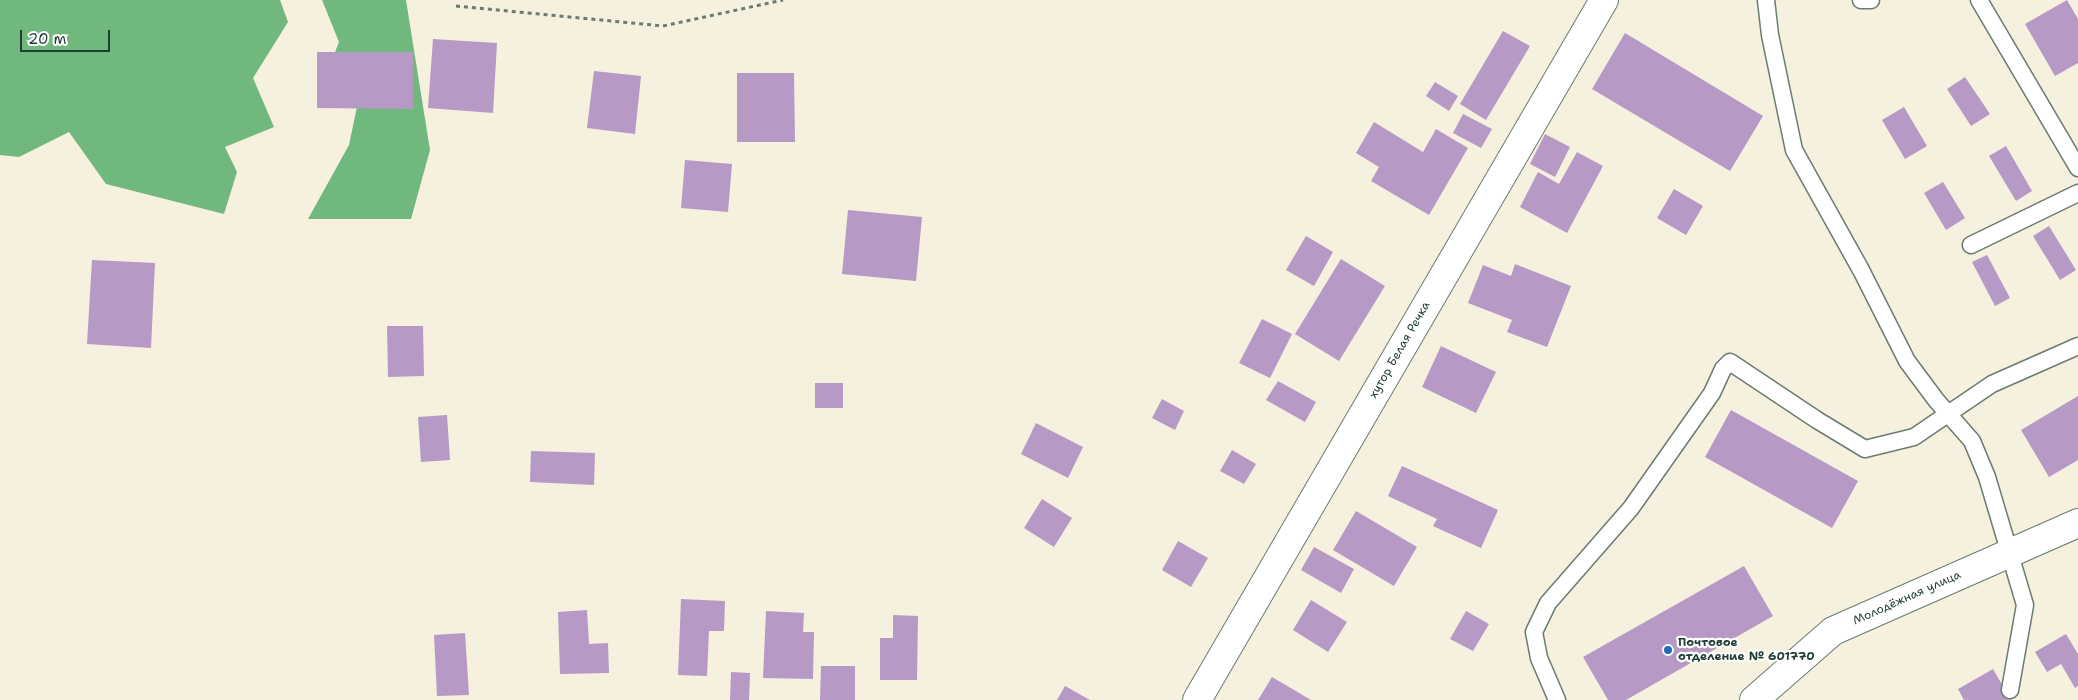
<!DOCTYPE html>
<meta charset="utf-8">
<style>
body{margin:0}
#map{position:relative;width:2078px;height:700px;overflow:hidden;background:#f6f0df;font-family:"Shantell Sans",sans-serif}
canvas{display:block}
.scale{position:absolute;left:20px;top:30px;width:90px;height:22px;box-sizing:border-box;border:2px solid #1f3d34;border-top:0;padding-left:6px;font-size:15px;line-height:18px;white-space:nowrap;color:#1f3d34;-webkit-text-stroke:4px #fff;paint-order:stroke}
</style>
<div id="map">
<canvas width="2078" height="700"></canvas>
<div class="scale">20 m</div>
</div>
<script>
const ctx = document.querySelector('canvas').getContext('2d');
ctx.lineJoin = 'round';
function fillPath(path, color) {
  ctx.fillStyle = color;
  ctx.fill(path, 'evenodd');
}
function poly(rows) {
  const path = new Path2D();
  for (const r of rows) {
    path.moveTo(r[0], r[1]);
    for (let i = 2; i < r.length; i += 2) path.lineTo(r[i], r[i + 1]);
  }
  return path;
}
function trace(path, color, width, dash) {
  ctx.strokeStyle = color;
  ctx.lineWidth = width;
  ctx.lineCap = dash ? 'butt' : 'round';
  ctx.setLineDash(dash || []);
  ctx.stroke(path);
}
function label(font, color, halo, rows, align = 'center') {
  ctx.font = font + ' "Shantell Sans",sans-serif';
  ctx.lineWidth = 4.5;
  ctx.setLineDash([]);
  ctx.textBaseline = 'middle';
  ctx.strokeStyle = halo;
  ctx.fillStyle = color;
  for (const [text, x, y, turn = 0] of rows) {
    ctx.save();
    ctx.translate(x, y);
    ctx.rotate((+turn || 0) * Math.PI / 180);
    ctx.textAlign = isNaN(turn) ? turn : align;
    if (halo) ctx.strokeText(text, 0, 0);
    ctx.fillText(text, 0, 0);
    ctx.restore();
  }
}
fillPath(poly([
 [0,0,280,0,288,22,253,78,274,127,225,147,237,172,224,214,106,184,69,132,19,157,0,155],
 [322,0,406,0,430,150,411,219,308,219,349,145,359,97,323,83,339,42]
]), '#70b87e');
fillPath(poly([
 [2067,0,2078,19,2078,63,2055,76,2025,24],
 [1503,31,1530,46,1486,120,1460,104],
 [1625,33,1763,116,1730,171,1592,89],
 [433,39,497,43,493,113,428,108],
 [317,52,413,52,413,109,317,108],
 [594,71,641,76,635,134,587,128],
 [737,73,794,73,795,142,737,142],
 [1965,77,1990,114,1971,126,1947,89],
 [1435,82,1458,96,1449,111,1426,96],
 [1904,107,1927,146,1905,159,1882,120],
 [1463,114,1492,129,1481,148,1453,133],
 [1374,122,1423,152,1436,129,1468,148,1429,215,1371,181,1379,167,1356,153],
 [1545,134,1570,147,1555,177,1530,164],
 [2006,146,2032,191,2016,201,1989,156],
 [1577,152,1603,166,1567,233,1520,207,1538,172,1559,184],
 [685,160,732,164,728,212,681,208],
 [1943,182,1965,218,1946,230,1924,193],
 [1674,189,1703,206,1686,235,1657,218],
 [848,210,922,217,916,281,842,274],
 [2049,226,2076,270,2060,280,2033,236],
 [1306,236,1333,252,1314,286,1286,270],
 [1987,255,2010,298,1995,306,1972,262],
 [1341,259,1385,286,1339,361,1295,334],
 [92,260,155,263,151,348,87,344],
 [1515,264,1571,286,1547,347,1507,332,1512,320,1468,303,1483,265,1511,276],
 [1262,319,1292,334,1270,378,1239,363],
 [387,326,423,326,424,376,388,377],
 [1441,346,1496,372,1476,413,1422,387],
 [1278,381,1316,402,1305,422,1266,400],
 [815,383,843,383,843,408,815,408],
 [2078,396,2078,460,2049,477,2021,430],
 [1162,399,1184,411,1175,430,1152,418],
 [1731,410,1858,481,1832,528,1705,457],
 [447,415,450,460,421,462,418,417],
 [1036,423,1083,447,1068,478,1021,454],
 [1232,450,1256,464,1244,484,1220,471],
 [531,451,595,453,594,485,530,482],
 [1402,466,1498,510,1481,548,1433,526,1437,519,1388,496],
 [1042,499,1072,518,1054,547,1024,528],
 [1356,511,1417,547,1394,586,1333,550],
 [1178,541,1208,558,1191,587,1162,570],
 [1314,547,1354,569,1341,593,1301,570],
 [1744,566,1773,616,1626,700,1608,700,1583,657],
 [681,599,725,601,724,631,709,631,707,676,678,675],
 [1311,600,1347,622,1328,652,1293,630],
 [587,610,589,644,608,643,609,673,560,674,558,612],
 [766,611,804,613,803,632,814,632,813,679,763,678],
 [1466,611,1489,624,1473,651,1450,639],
 [893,615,918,616,917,680,880,680,880,638,893,638],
 [465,633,469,695,437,696,434,635],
 [2066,634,2078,654,2078,686,2075,688,2061,664,2047,672,2035,652],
 [821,666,855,666,855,700,820,700],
 [1993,669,2011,700,1964,700,1958,689],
 [731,672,750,673,749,700,730,700],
 [1272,677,1311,700,1258,700],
 [1065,686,1090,700,1057,700]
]), '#b699c5');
const service = poly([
 [1766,0,1770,35,1794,150,1861,270,1907,361,1936,400,1972,441,1987,477,2025,605,2010,690],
 [1861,0,1871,0],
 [1979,0,2078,168],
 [1971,245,2078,193],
 [1557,700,1539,658,1534,632,1548,603,1631,508,1712,393,1723,369,1730,362,1817,420,1865,449,1914,437,1992,384,2078,346]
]);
const minor = poly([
 [1197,700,1604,0],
 [1754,700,1833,631,2078,523]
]);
trace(service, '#6a7c70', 19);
trace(minor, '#6a7c70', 30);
trace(poly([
 [456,6,663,26,783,0]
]), '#6a7c70', 3, [4, 4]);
trace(service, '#fff', 16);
trace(minor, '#fff', 28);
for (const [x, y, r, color] of [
 [1668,650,5,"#1f6fb2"]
]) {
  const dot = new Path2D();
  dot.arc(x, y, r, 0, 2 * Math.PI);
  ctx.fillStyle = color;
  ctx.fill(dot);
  trace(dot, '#fff', 2);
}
label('12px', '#1f3d34', '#fff', [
 ["хутор Белая Речка",1400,350,-60],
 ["Молодёжная улица",1907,598,-24]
]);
label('bold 12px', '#1f3d34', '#fff', [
 ["Почтовое",1678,643],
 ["отделение № 601770",1678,657]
], 'left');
</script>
